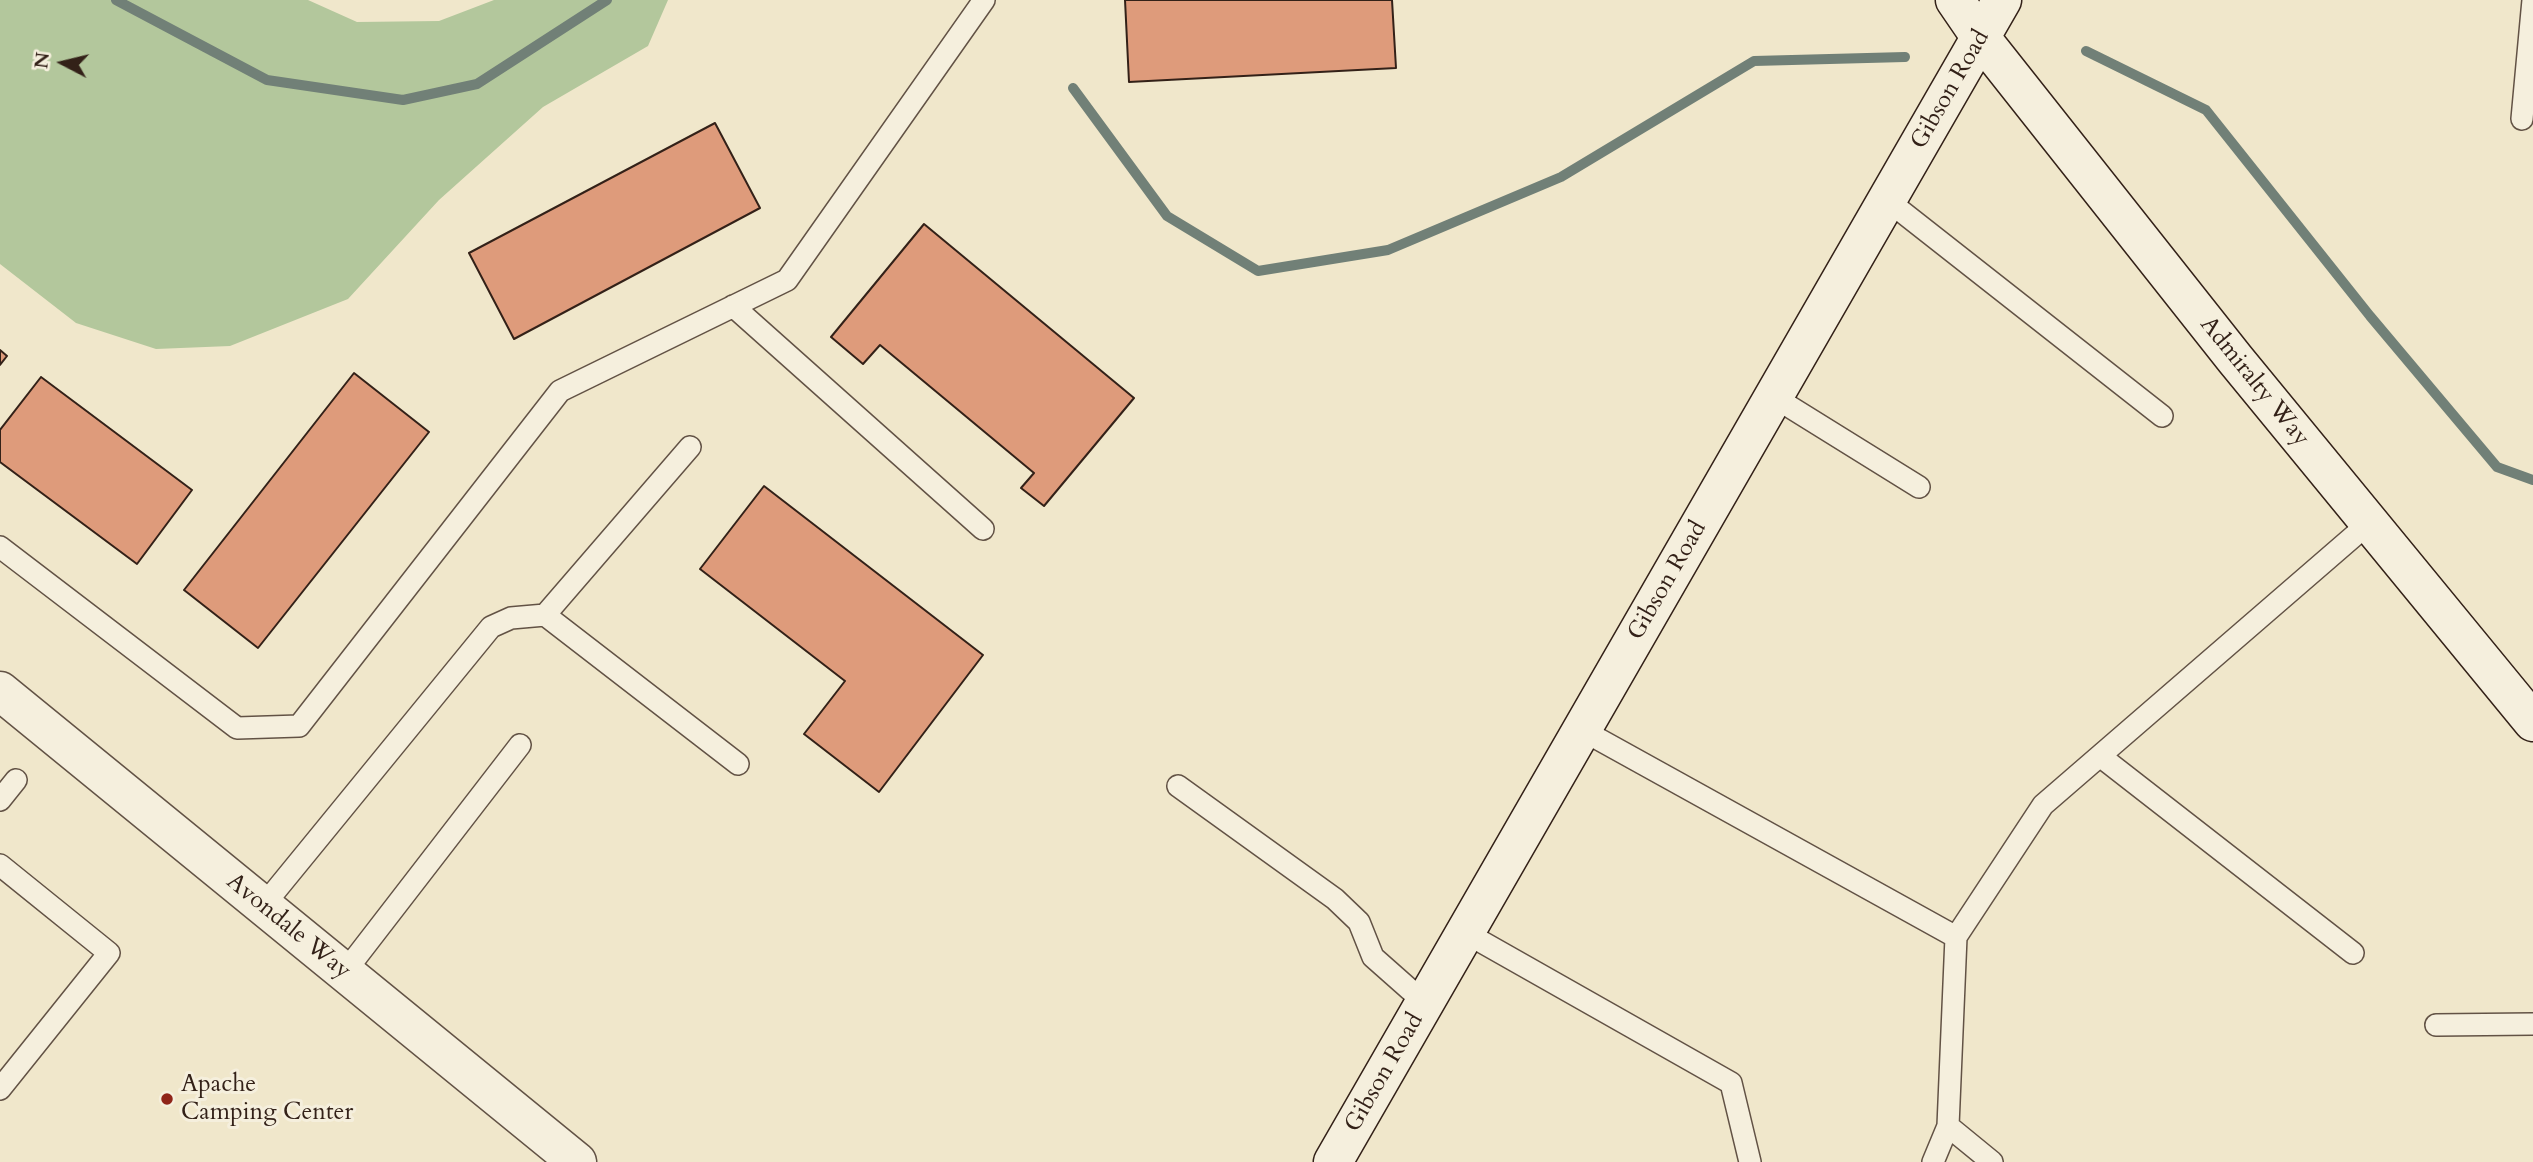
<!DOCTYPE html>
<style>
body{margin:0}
#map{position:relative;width:2533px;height:1162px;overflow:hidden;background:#f0e7cb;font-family:Cardo,serif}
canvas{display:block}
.north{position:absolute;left:28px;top:28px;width:70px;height:70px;-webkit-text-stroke:5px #f5efdd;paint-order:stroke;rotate:277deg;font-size:19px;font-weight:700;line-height:28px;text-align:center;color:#332118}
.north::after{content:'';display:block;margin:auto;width:24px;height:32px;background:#332118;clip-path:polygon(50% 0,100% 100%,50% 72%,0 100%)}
</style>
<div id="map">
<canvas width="2533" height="1162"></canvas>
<div class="north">N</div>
</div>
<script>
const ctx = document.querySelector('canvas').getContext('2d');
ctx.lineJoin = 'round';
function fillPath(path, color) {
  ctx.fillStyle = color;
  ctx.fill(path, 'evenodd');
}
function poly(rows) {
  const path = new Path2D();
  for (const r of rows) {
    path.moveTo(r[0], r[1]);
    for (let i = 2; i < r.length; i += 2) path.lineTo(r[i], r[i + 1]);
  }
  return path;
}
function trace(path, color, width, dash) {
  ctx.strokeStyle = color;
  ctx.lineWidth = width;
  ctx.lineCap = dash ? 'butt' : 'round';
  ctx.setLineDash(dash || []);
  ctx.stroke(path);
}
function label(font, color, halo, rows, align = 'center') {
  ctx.font = font + ' Cardo,serif';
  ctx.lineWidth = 6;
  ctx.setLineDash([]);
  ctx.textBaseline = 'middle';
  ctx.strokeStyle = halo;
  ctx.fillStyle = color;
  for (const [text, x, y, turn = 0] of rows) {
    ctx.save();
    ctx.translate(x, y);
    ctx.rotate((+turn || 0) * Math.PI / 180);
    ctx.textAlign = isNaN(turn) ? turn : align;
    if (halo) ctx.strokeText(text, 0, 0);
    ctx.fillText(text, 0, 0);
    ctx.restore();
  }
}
fillPath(poly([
 [0,0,308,0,357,22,439,21,494,0,668,0,648,46,543,107,439,200,348,299,230,346,156,349,76,323,0,264]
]), '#b3c79c');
trace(poly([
 [116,0,267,80,403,100,477,84,607,0],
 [2086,51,2206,110,2370,316,2497,467,2533,480],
 [1073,88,1167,216,1258,271,1388,250,1561,177,1754,61,1905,57]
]), '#718077', 10);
const building = poly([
 [1125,0,1392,0,1396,68,1129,82,1125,0],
 [715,123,760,208,514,339,469,253,715,123],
 [924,224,1134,398,1044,506,1021,488,1034,473,880,345,863,364,831,337,924,224],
 [0,350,7,356,0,365,0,350],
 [354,373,429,432,258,648,184,590,354,373],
 [41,377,192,490,137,564,0,462,0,430,41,377],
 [764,486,983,655,879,792,804,734,845,681,700,569,764,486]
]);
fillPath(building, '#de9b7b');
trace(building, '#332118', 2);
const lane = poly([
 [2522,119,2533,0],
 [1887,200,2162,416],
 [733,306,983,529],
 [1774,397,1919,487],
 [0,547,237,728,299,726,560,391,787,280,984,0],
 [545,615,690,447],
 [1582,730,1956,937],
 [2100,756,2353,953],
 [1178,786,1335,899,1359,922,1373,957,1425,1003],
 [0,800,16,780],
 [0,865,109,953,0,1089],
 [263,906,491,627,511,618,545,615,738,764],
 [1466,933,1731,1083,1750,1162],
 [344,973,520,745],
 [2436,1025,2533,1024],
 [1933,1162,1948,1126],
 [1992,1162,1948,1126,1956,937,2043,805,2369,523]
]);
const street = poly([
 [0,691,577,1162]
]);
const secondary = poly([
 [1955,0,1981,38,2235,359,2533,722],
 [1333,1162,2002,0]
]);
trace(lane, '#625245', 24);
trace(street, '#625245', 41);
trace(secondary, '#332118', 41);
trace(lane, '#f5efdd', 21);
trace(street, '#f5efdd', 38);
trace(secondary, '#f5efdd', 38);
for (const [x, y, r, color] of [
 [167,1099,7,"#8f2418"]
]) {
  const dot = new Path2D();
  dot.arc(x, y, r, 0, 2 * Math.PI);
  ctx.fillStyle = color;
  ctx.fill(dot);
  trace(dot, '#f5efdd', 2.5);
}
label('24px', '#332118', '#f5efdd', [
 ["Gibson Road",1951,90,-60],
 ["Admiralty Way",2254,382,51],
 ["Gibson Road",1668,581,-60],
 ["Avondale Way",288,927,39],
 ["Gibson Road",1385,1073,-60]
]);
label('24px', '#332118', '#f5efdd', [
 ["Apache",181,1085],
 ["Camping Center",181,1113]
], 'left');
</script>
